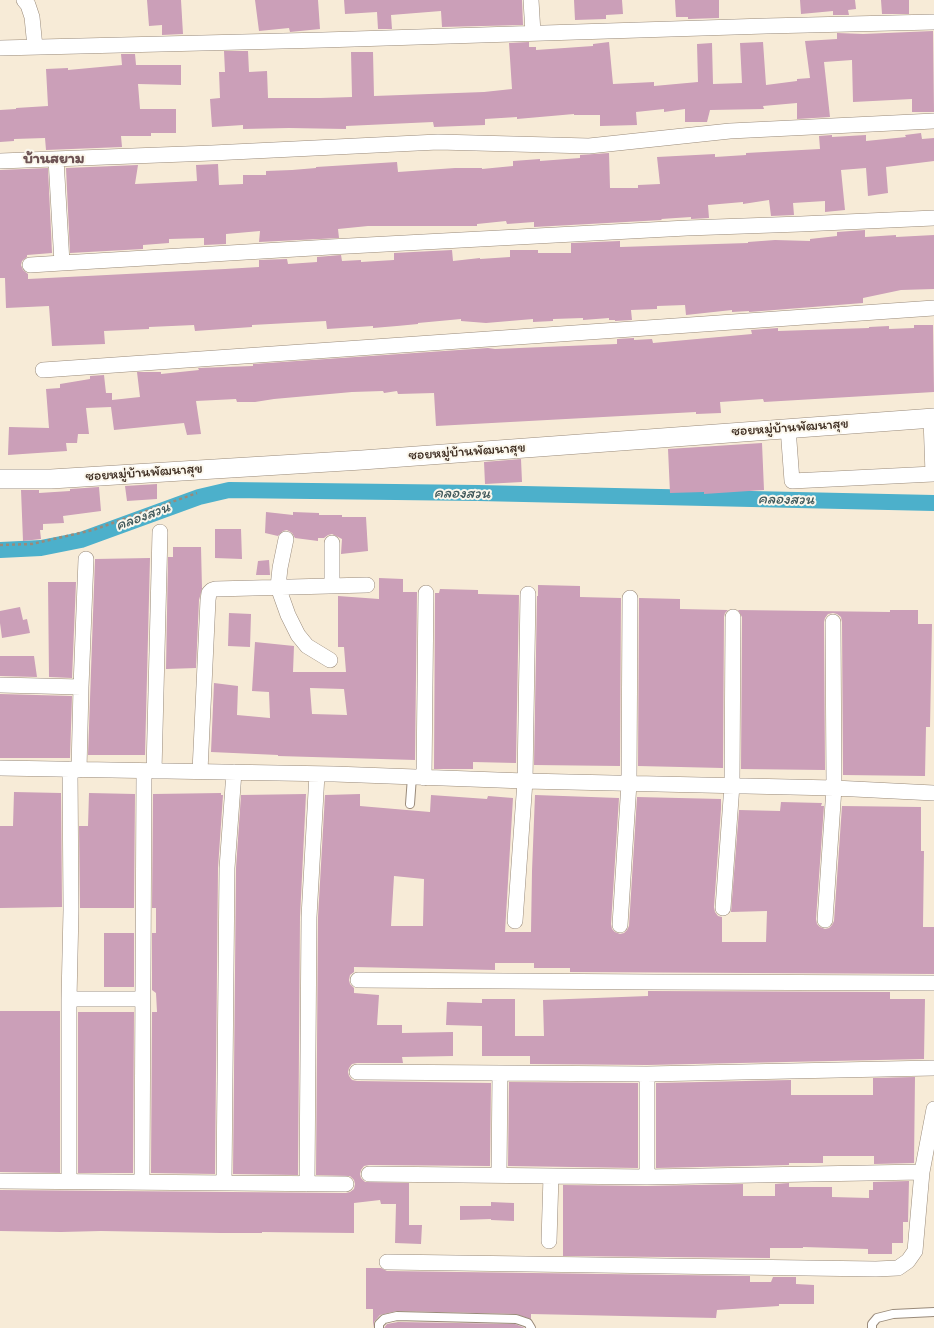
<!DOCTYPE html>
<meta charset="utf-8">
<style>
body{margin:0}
canvas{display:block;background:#f7ebd7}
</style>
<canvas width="934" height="1328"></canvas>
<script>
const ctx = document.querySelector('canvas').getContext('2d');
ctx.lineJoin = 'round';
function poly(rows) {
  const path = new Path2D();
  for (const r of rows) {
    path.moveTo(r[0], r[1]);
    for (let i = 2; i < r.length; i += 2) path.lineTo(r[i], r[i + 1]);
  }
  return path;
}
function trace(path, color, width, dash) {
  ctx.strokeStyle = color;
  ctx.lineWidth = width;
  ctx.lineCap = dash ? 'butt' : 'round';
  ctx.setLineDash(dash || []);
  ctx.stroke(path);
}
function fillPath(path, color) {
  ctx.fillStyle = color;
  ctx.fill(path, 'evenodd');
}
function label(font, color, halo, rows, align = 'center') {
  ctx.font = font + ' Itim,"Playpen Sans Thai",sans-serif';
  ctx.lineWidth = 4;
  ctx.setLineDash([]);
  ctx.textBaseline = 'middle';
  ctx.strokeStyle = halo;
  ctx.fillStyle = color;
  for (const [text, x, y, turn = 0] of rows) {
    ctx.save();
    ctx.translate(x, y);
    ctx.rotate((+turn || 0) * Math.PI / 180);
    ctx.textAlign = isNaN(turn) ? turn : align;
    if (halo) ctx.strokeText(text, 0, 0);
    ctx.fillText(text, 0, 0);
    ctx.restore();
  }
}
trace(poly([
 [0,550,41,548,81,540,199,497,229,490,478,493,934,503]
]), '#4cb0cb', 16);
fillPath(poly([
 [147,0,181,0,183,34,162,35,162,25,149,26],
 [255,0,318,0,320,29,290,32,289,28,259,31],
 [344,0,522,0,523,25,442,27,441,11,391,15,392,29,378,29,377,12,345,14],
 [574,0,622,0,623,14,606,15,606,19,575,20],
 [675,0,719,0,719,18,688,19,688,17,676,17],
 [800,0,855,0,856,9,848,10,849,15,833,15,833,11,801,14],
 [881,0,909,0,909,14,882,14],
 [933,31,934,112,912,112,912,99,853,102,852,60,824,62,830,117,797,119,797,103,763,106,764,109,710,110,707,122,685,122,685,109,664,112,664,109,636,112,637,125,600,126,600,115,574,115,574,114,517,119,517,117,485,119,485,125,434,127,433,122,346,126,346,129,289,128,243,129,243,125,212,127,210,99,220,98,219,72,225,72,224,51,248,51,249,72,267,71,268,98,320,98,352,97,351,52,373,52,374,96,484,92,512,89,509,43,529,42,529,47,536,47,536,50,593,46,593,44,609,42,613,84,654,82,654,86,698,82,697,44,712,43,713,84,742,83,740,43,763,42,766,85,797,81,797,79,810,78,805,41,837,39,837,33,863,34],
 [121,54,135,54,136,65,181,65,181,85,138,84,140,109,176,109,176,133,151,133,151,136,121,136,122,147,46,150,45,138,14,139,14,141,0,142,0,110,16,109,16,108,48,106,46,69,68,68,68,70,122,65],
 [921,133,922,139,934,138,934,161,886,167,888,193,868,196,866,168,841,170,845,210,825,212,825,201,793,203,794,215,771,216,769,200,743,204,743,202,708,205,709,218,691,219,691,217,661,219,662,220,534,227,534,222,507,224,506,221,477,224,477,226,368,226,338,229,339,238,259,242,260,231,226,234,226,244,204,245,204,238,169,239,169,243,143,245,143,249,70,253,66,168,138,165,135,184,197,181,196,165,218,164,219,185,243,184,243,175,266,175,266,171,292,170,316,168,316,167,397,162,398,172,455,168,482,168,482,169,513,166,513,161,540,159,540,161,580,158,580,155,609,153,610,188,638,188,638,185,660,184,657,157,715,154,715,157,746,155,746,153,820,149,819,136,832,135,832,137,866,135,866,141,906,137,905,135],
 [48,168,52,253,27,255,27,257,22,261,21,265,23,270,28,274,28,279,225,269,259,267,259,260,287,259,288,264,317,262,317,257,341,255,342,261,361,260,361,262,394,260,394,253,452,250,453,261,480,258,480,259,510,257,510,250,538,250,538,253,571,253,571,243,620,241,620,247,748,243,748,242,775,240,810,241,810,239,837,236,837,232,865,230,865,237,896,235,896,237,934,235,934,289,901,290,863,298,863,303,749,312,749,311,732,312,732,310,686,315,685,305,657,306,657,309,631,310,632,320,615,321,615,320,609,320,609,318,583,320,583,318,553,319,553,321,533,322,533,319,486,323,461,321,461,319,418,323,418,324,397,326,373,328,373,326,327,329,326,321,252,325,252,327,195,331,194,325,149,327,149,329,104,331,105,344,52,346,49,306,6,308,5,278,0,278,0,170],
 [914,325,933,325,934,392,764,402,763,399,720,402,721,413,696,414,696,412,436,426,434,393,398,394,397,391,384,393,383,391,352,392,274,399,255,402,237,402,236,399,196,401,201,434,187,435,184,423,114,430,111,407,86,408,89,434,78,434,77,443,66,443,67,451,8,455,9,427,49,428,46,389,60,388,60,384,90,379,90,376,104,375,106,393,112,393,112,400,140,397,137,372,161,372,161,374,199,370,198,368,253,366,253,364,488,348,495,349,617,344,617,339,634,338,634,340,652,339,653,343,752,334,751,330,778,328,778,331,869,328,869,327,889,326,889,329,914,328],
 [762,443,764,490,704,494,704,492,670,493,668,449],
 [521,459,522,482,485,484,484,462],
 [157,484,157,499,127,501,125,486],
 [99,487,101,511,63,516,64,523,43,524,43,530,40,530,41,539,23,541,21,490,39,490,39,493,70,491,70,489],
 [266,512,293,515,293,512,319,513,319,515,342,515,342,517,366,517,368,551,341,554,342,539,332,534,328,535,324,538,318,538,318,541,295,538,292,533,287,530,283,531,278,536,265,533],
 [215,529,241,529,242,559,215,558],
 [173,547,201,547,202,589,199,600,196,668,166,669,168,557,173,557],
 [150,558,145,755,88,755,95,559],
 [269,560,270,575,256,575,258,561],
 [379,578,403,579,403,592,417,592,415,760,278,756,278,755,211,752,214,683,238,686,237,715,270,718,269,692,252,691,255,642,294,646,293,672,346,672,344,647,338,647,338,596,379,599],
 [310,688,344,689,347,715,312,714],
 [48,582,76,582,72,678,49,677],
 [538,585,580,586,580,597,621,598,620,766,534,765,537,596,538,596],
 [440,589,478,590,478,594,519,595,516,763,473,762,473,769,434,769,435,593,439,593],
 [639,598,680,599,680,609,728,610,725,613,724,617,723,768,638,766],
 [20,607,23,620,27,619,30,633,2,638,0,623,0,611],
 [738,610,890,612,890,610,918,610,918,624,932,624,930,727,926,727,925,776,843,775,842,622,841,617,837,614,833,613,828,614,825,618,824,622,825,770,741,769,742,617],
 [229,613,251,614,250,647,228,646],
 [0,656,34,656,37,677,0,676],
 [0,694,72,696,70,758,0,758],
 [14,792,61,793,62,907,0,908,0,826,13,826],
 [89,793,135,794,134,908,80,908,79,826,88,826],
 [221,793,221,795,223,795,218,868,215,1174,151,1173,152,1012,157,1012,156,993,152,990,152,933,156,933,156,908,152,908,153,794],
 [306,794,300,917,298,1175,233,1174,236,868,241,795],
 [360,794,360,806,430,812,431,795,487,799,488,796,513,798,505,932,531,932,532,871,535,795,619,798,611,924,612,929,615,932,620,934,624,933,627,930,629,926,637,797,721,799,721,809,714,907,715,912,718,916,722,917,722,942,766,942,767,911,731,912,739,810,780,811,781,802,822,803,821,806,824,806,816,919,817,924,820,927,825,929,829,928,832,925,834,921,842,806,921,807,921,851,924,851,923,927,934,927,934,974,570,972,570,968,534,968,534,963,495,963,495,970,354,967,354,972,350,975,349,980,350,984,354,988,354,993,379,995,377,1025,402,1025,402,1033,453,1032,453,1056,402,1057,403,1063,357,1063,352,1064,349,1068,348,1072,349,1076,352,1080,357,1081,491,1083,490,1166,369,1165,364,1166,361,1170,360,1174,361,1178,365,1182,409,1183,409,1225,422,1225,421,1244,395,1243,396,1204,381,1204,380,1200,354,1203,354,1233,262,1232,262,1233,221,1233,101,1231,61,1232,0,1231,0,1190,346,1193,350,1192,354,1189,355,1184,354,1180,350,1176,316,1175,318,917,325,795],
 [394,876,424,879,423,926,391,926],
 [104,933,134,933,134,987,104,987],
 [648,991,890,992,890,999,925,999,924,1059,647,1065,530,1064,530,1056,482,1056,482,1026,446,1025,447,1002,482,1003,482,999,515,999,515,1036,544,1036,543,1000,648,996],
 [0,1011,60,1011,60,1173,0,1172],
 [78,1012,134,1012,133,1173,78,1173],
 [915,1077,914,1163,874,1164,874,1156,823,1156,823,1163,789,1163,789,1165,656,1168,656,1083,791,1080,791,1095,873,1095,873,1078],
 [509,1082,638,1083,638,1168,508,1166],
 [909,1181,908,1222,903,1222,903,1243,892,1243,892,1254,868,1254,868,1249,803,1247,803,1248,770,1248,770,1258,563,1256,563,1185,647,1186,743,1184,743,1196,775,1196,775,1184,789,1183,789,1187,832,1187,832,1197,869,1198,869,1190,873,1190,873,1182],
 [491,1202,514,1203,514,1221,491,1220,491,1219,460,1220,460,1206,491,1206],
 [366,1268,381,1268,387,1271,750,1276,750,1282,771,1282,773,1277,796,1277,796,1284,814,1285,814,1304,779,1304,779,1306,717,1310,716,1318,531,1314,531,1319,516,1314,397,1311,380,1315,374,1322,373,1328,373,1309,366,1309],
 [398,1322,515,1324,525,1328,384,1328,387,1324]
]), '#cb9fb8');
const service = poly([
 [410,804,412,777],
 [379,1328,379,1324,384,1319,397,1316,516,1319,528,1323,531,1328],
 [872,1328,872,1324,877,1318,893,1314,934,1312]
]);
const minor = poly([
 [24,0,28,5,32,17,35,47],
 [531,0,533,33],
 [0,48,323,40,766,26,934,22],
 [56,159,62,263,330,247,687,228,801,224,934,218],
 [0,161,212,153,438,142,589,146,730,131,934,121],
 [30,265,62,263],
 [43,370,934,308],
 [788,428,792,481,933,474,931,418],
 [286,539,280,568,278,587,288,615,298,635,307,646,330,660],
 [332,586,332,543],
 [0,685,81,687],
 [0,768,334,774,525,781,834,788,934,793],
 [79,770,81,687,86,559],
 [154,771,160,532],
 [200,771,208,600,209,593,212,590,215,589,367,585],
 [424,778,426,593],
 [723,908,732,785,733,617],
 [825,920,834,788,833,622],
 [515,921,525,781,528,594],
 [620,925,629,783,630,598],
 [358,980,654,982,934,983],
 [69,999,142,999],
 [357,1072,647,1074,934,1068],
 [647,1074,647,1177],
 [369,1174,647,1177,922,1172],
 [499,1175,500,1073],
 [0,1181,346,1184],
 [69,1181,69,999,71,910,70,769],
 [142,1182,144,771],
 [224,1183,227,868,234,772],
 [307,1184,309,917,317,774],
 [549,1241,551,1176],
 [387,1262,876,1269,898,1268,908,1261,915,1251,922,1172,934,1109]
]);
const tertiary = poly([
 [0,479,51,479,362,460,934,418]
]);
trace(service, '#998a7a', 10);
trace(minor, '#998a7a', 16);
trace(tertiary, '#998a7a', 20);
trace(poly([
 [0,545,32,544,93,530,197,493]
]), '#998a7a', 2.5, [3, 3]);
trace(service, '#fff', 8);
trace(minor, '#fff', 15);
trace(tertiary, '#fff', 19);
label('14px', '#3b2a1e', '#fbf7ec', [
 ["ซอยหมู่บ้านพัฒนาสุข",790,428,-4],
 ["ซอยหมู่บ้านพัฒนาสุข",467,452,-4],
 ["ซอยหมู่บ้านพัฒนาสุข",144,473,-4]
]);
label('italic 15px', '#41595b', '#fbf7ec', [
 ["คลองสวน",462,494,1],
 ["คลองสวน",786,500,1],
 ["คลองสวน",143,517,-20]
]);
label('bold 16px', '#6d5354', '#fbf7ec', [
 ["บ้านสยาม",54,159]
]);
</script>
